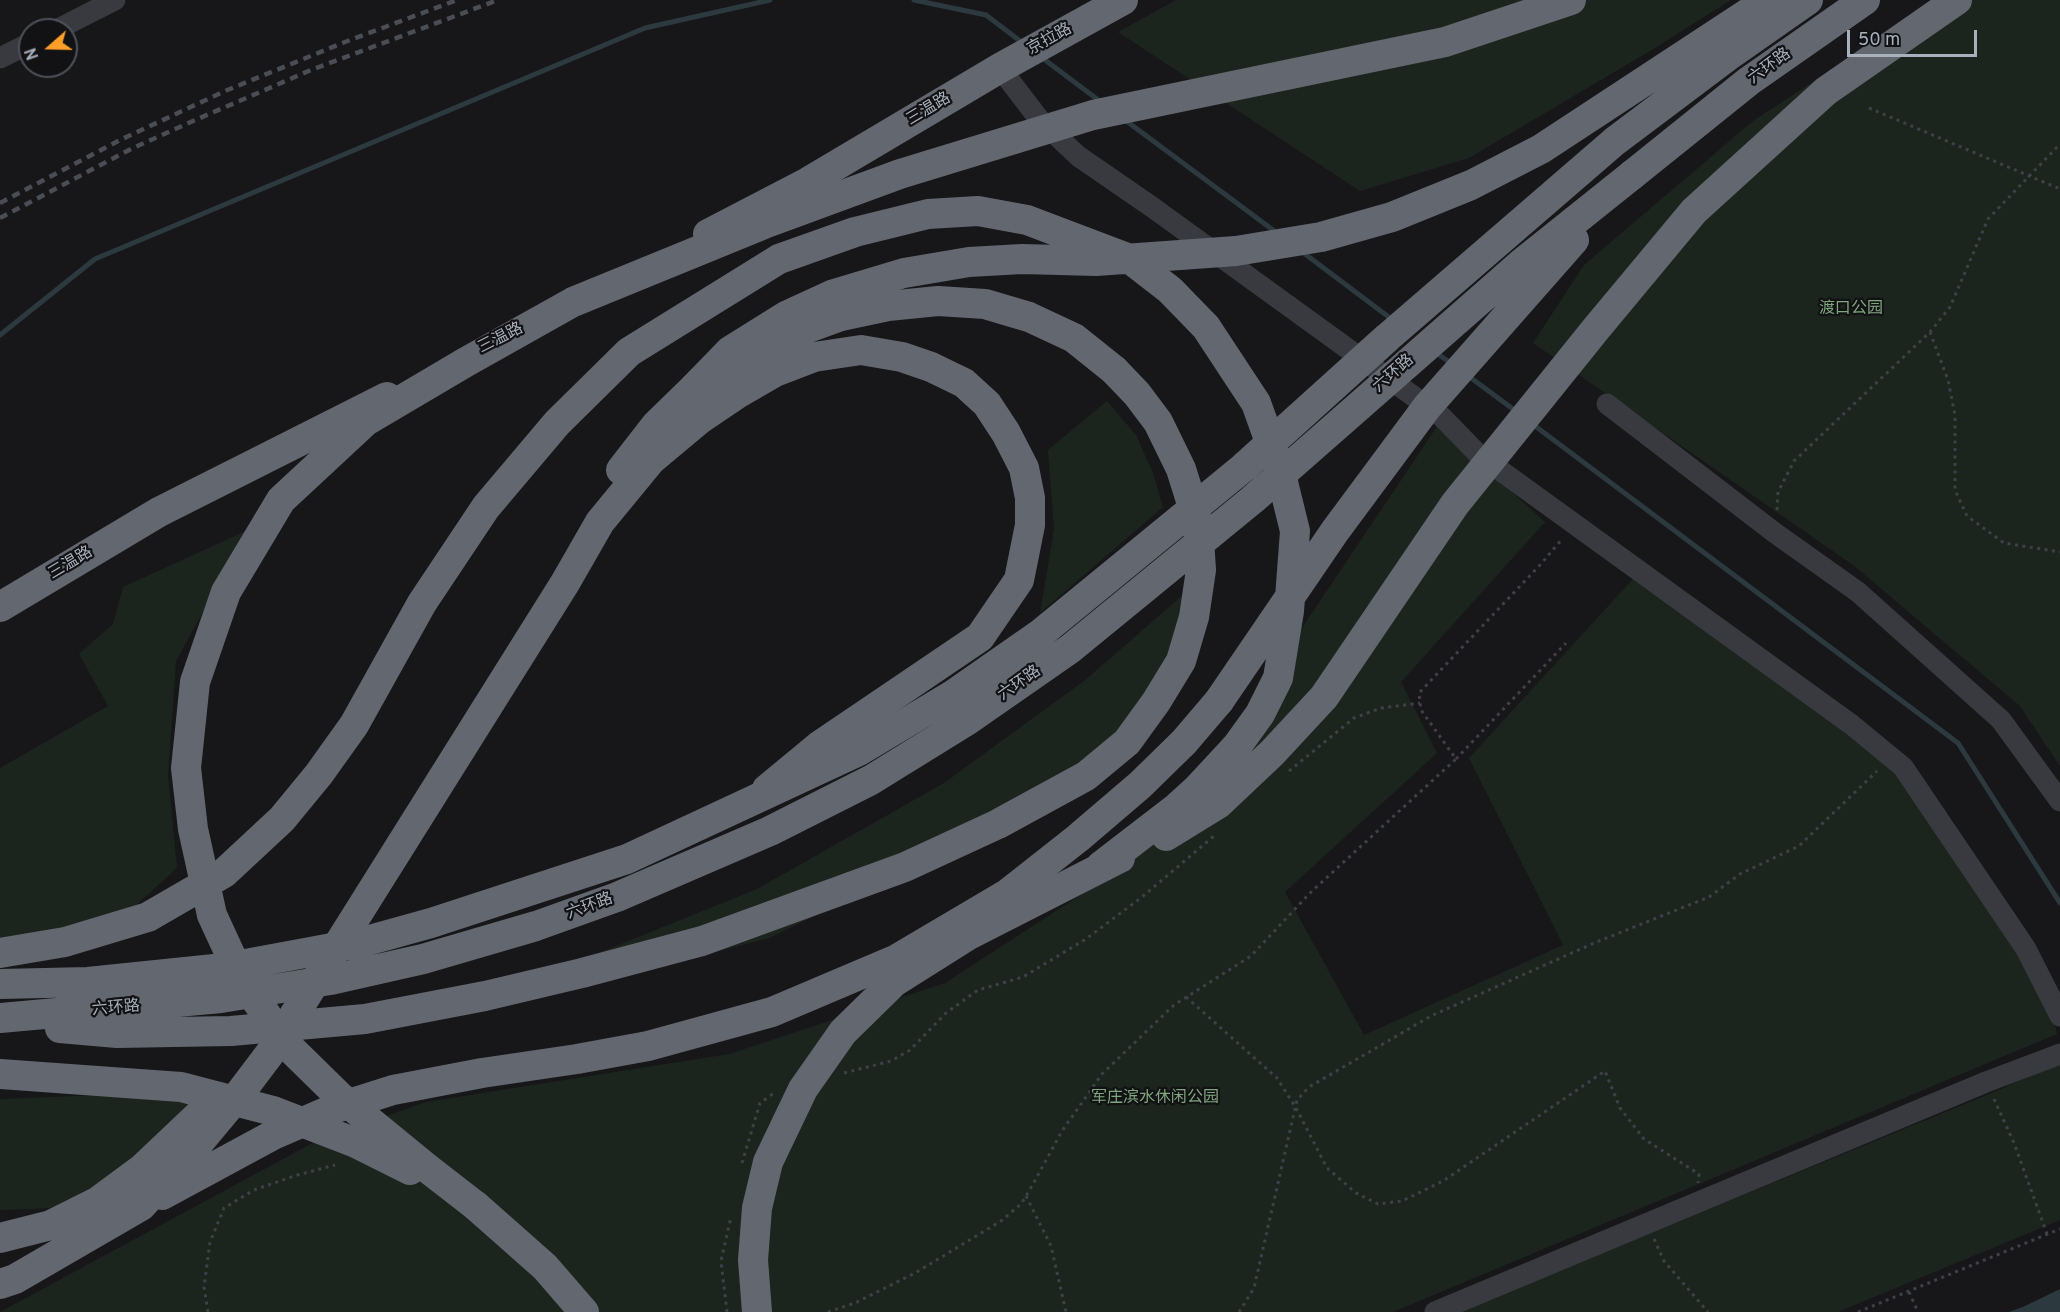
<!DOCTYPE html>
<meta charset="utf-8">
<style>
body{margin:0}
#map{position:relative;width:2060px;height:1312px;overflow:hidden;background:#17171a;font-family:Overpass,sans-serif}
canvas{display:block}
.north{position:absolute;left:18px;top:18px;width:60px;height:60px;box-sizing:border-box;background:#121215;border:2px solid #4e5157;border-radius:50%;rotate:250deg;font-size:16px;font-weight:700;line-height:24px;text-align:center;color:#a8b0bb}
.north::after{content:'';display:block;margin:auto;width:21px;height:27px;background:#ff9f2a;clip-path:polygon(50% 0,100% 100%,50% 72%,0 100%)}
.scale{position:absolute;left:1847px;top:30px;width:130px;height:27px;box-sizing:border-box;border:3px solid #a8b0bb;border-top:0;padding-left:8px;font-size:18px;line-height:21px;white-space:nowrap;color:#a8b0bb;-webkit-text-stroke:4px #121215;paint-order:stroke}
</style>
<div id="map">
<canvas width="2060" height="1312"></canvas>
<div class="north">N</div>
<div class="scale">50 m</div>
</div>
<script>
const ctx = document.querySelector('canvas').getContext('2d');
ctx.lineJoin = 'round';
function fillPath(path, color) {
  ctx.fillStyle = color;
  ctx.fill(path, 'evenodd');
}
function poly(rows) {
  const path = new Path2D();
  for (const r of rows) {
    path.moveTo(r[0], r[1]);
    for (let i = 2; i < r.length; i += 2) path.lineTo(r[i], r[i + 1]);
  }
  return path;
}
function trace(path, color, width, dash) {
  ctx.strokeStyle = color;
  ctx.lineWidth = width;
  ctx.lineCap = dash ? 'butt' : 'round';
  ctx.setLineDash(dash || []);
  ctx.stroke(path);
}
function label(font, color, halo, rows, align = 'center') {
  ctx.font = font + ' Overpass,"Noto Sans SC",sans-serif';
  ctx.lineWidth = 4.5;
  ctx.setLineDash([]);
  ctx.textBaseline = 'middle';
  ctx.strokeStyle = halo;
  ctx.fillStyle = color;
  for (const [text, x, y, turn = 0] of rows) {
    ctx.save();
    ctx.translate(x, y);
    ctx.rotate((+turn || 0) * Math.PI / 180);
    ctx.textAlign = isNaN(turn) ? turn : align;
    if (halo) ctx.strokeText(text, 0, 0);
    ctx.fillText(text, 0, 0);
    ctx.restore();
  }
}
fillPath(poly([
 [1176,0,1731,0,1655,48,1469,158,1360,191,1118,32],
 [1960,0,2060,0,2060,766,2020,706,1853,565,1533,343,1584,265,1753,121,1897,27],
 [1107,401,1136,435,1153,473,1163,507,1040,613,1054,529,1048,450],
 [1438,425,1545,522,1401,682,1437,753,1285,892,1364,1035,1563,945,1469,758,1643,568,1905,755,2038,949,2057,1034,1393,1312,0,1312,320,1139,426,1102,729,1054,945,983,1127,865,1263,686],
 [248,530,176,661,168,775,177,868,110,929,0,942,0,768,108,706,79,654,113,624,123,587],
 [1183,595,1176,676,1070,793,769,938,527,1001,522,984,757,889,944,783,1084,681],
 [2060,1063,2060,1220,1838,1312,1459,1312,1994,1092],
 [207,1091,140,1159,89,1192,52,1208,0,1210,0,1099]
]), '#1c251d');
fillPath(poly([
 [2060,1289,2060,1312,2009,1312,2025,1306]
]), '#2c393f');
trace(poly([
 [914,0,986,15,1024,44],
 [1041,57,1101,102],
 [1125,120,1277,233],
 [1301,251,1394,321],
 [0,335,95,259,645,28,770,0],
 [1435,352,1452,364],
 [1467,375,1517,412],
 [1531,423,1958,743,2060,903]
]), '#2c393f', 5);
trace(poly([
 [1869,108,2060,189],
 [1930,332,1948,380,1955,415,1955,490,1967,516,2004,543,2060,552],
 [1777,510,1778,492,1794,461,1930,332,1950,307,1988,219,2060,144],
 [1456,759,1566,643],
 [1289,771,1354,718,1381,708,1420,703],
 [1186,997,1277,1078,1296,1108,1327,1168,1356,1193,1378,1204,1402,1201,1443,1181,1605,1071,1620,1108,1644,1139,1699,1174,1698,1183],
 [844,1073,891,1061,910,1050,946,1013,978,990,1023,977,1086,939,1142,897,1214,836],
 [1994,1099,2014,1143,2047,1234],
 [742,1163,760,1103,774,1093],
 [1026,1196,1051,1246,1066,1312],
 [1654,1239,1664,1261,1708,1312],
 [1909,1292,1918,1312],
 [208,1312,204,1287,210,1242,224,1208,254,1190,294,1176,335,1165],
 [727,1312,721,1261,731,1217],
 [828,1312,855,1303,915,1273,1001,1221,1021,1204,1032,1186,1062,1131,1102,1074,1174,1005,1251,956,1310,893,1456,759,1421,710,1419,693,1540,565,1562,539],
 [1239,1312,1254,1288,1297,1100,1309,1087,1431,1016,1594,943,1709,897,1740,874,1799,846,1877,771],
 [1858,1312,2060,1229]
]), '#3e4146', 3, [3, 4.5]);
trace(poly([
 [56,30,115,0],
 [0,58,30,43],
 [1000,68,1039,119,1078,156,1152,207,1442,417,1479,455,1852,725,1903,767,2026,949,2060,1016],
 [1607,404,1775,533,1858,592,2001,720,2060,801],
 [1435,1312,1986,1082,2060,1054]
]), '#383a3f', 21);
trace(poly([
 [1632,175,1749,81,1865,0],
 [708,234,808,182,1000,68,1123,0],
 [621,470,656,425,695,387,760,348,800,331,841,316,888,306,938,301,985,304,1029,317,1074,338,1114,370],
 [0,607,159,512,387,397],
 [162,1195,273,1135,333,1109,393,1090,482,1073,577,1059,648,1046,772,1012,897,959,1007,894,1078,838,1140,785,1184,742,1219,701],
 [476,1206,545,1267,584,1312],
 [0,1238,51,1225,97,1202,143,1168,200,1114],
 [0,1284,15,1279,141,1206,197,1145,237,1097,271,1052,565,583,600,522,651,460,700,419,737,394,775,372,814,357,861,350,902,357,931,367,964,383,987,404,1006,433,1024,468,1030,498,1030,525,1019,580,980,637,819,746,767,789]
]), '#636870', 30);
trace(poly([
 [0,203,120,140,225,91,345,42,457,0],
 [0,218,131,149,193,121,311,70,498,0]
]), '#4a4e54', 4.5, [8, 6]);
trace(poly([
 [695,387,730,351,786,316,834,294,904,273,969,262,1022,259,1096,261,1236,251,1321,237,1392,217,1471,185,1541,149,1768,0],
 [1219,701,1335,531,1427,407,1574,240],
 [1166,836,1218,804,1272,753,1324,697,1455,504,1595,330,1694,211,1826,91,1957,0],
 [0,953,65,942,148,917,224,873,282,819,319,774,354,725,422,603,486,507,557,423,629,352,779,259,855,232,928,214,978,211,1027,220,1130,259,1170,290,1206,327,1256,403,1280,470,1295,531,1289,611,1278,678,1260,714,1237,746,1198,788,1175,809,1101,866],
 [0,984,88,982,224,968,359,943,431,923,627,859,859,751,954,694,1040,634,1244,467,1388,337,1615,141,1728,56,1808,0],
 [0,1018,221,998,330,980,423,959,536,926,617,897,770,831,871,780,968,720,1070,649,1252,500,1522,263,1632,175],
 [60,1028,117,1033,231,1031,365,1019,485,996,582,973,702,941,905,867,998,824,1086,776,1127,742,1156,702,1181,661,1194,617,1201,570,1198,523,1181,469,1158,422,1137,394,1114,370],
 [0,1074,181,1087,273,1111,356,1143,410,1170],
 [476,1206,427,1168,339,1096,288,1046,242,980,212,915,193,829,186,768,195,682,226,592,281,500,366,421,466,362,573,302,764,224,900,174,1093,115,1445,42,1571,0],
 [757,1312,753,1260,757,1208,768,1162,803,1089,843,1032,894,982,967,936,1120,858]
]), '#636870', 30);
label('16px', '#a8b0bb', '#121215', [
 ["京拉路",1050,40,-29],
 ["六环路",1770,67,-36],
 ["三温路",929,110,-31],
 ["三温路",501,339,-27],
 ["六环路",1394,374,-41],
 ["三温路",71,564,-31],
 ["六环路",1020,684,-35],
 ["六环路",590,907,-20],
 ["六环路",116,1009,-5]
]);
label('16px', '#7fa77d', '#121215', [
 ["渡口公园",1851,310],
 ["军庄滨水休闲公园",1155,1099]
]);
</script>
